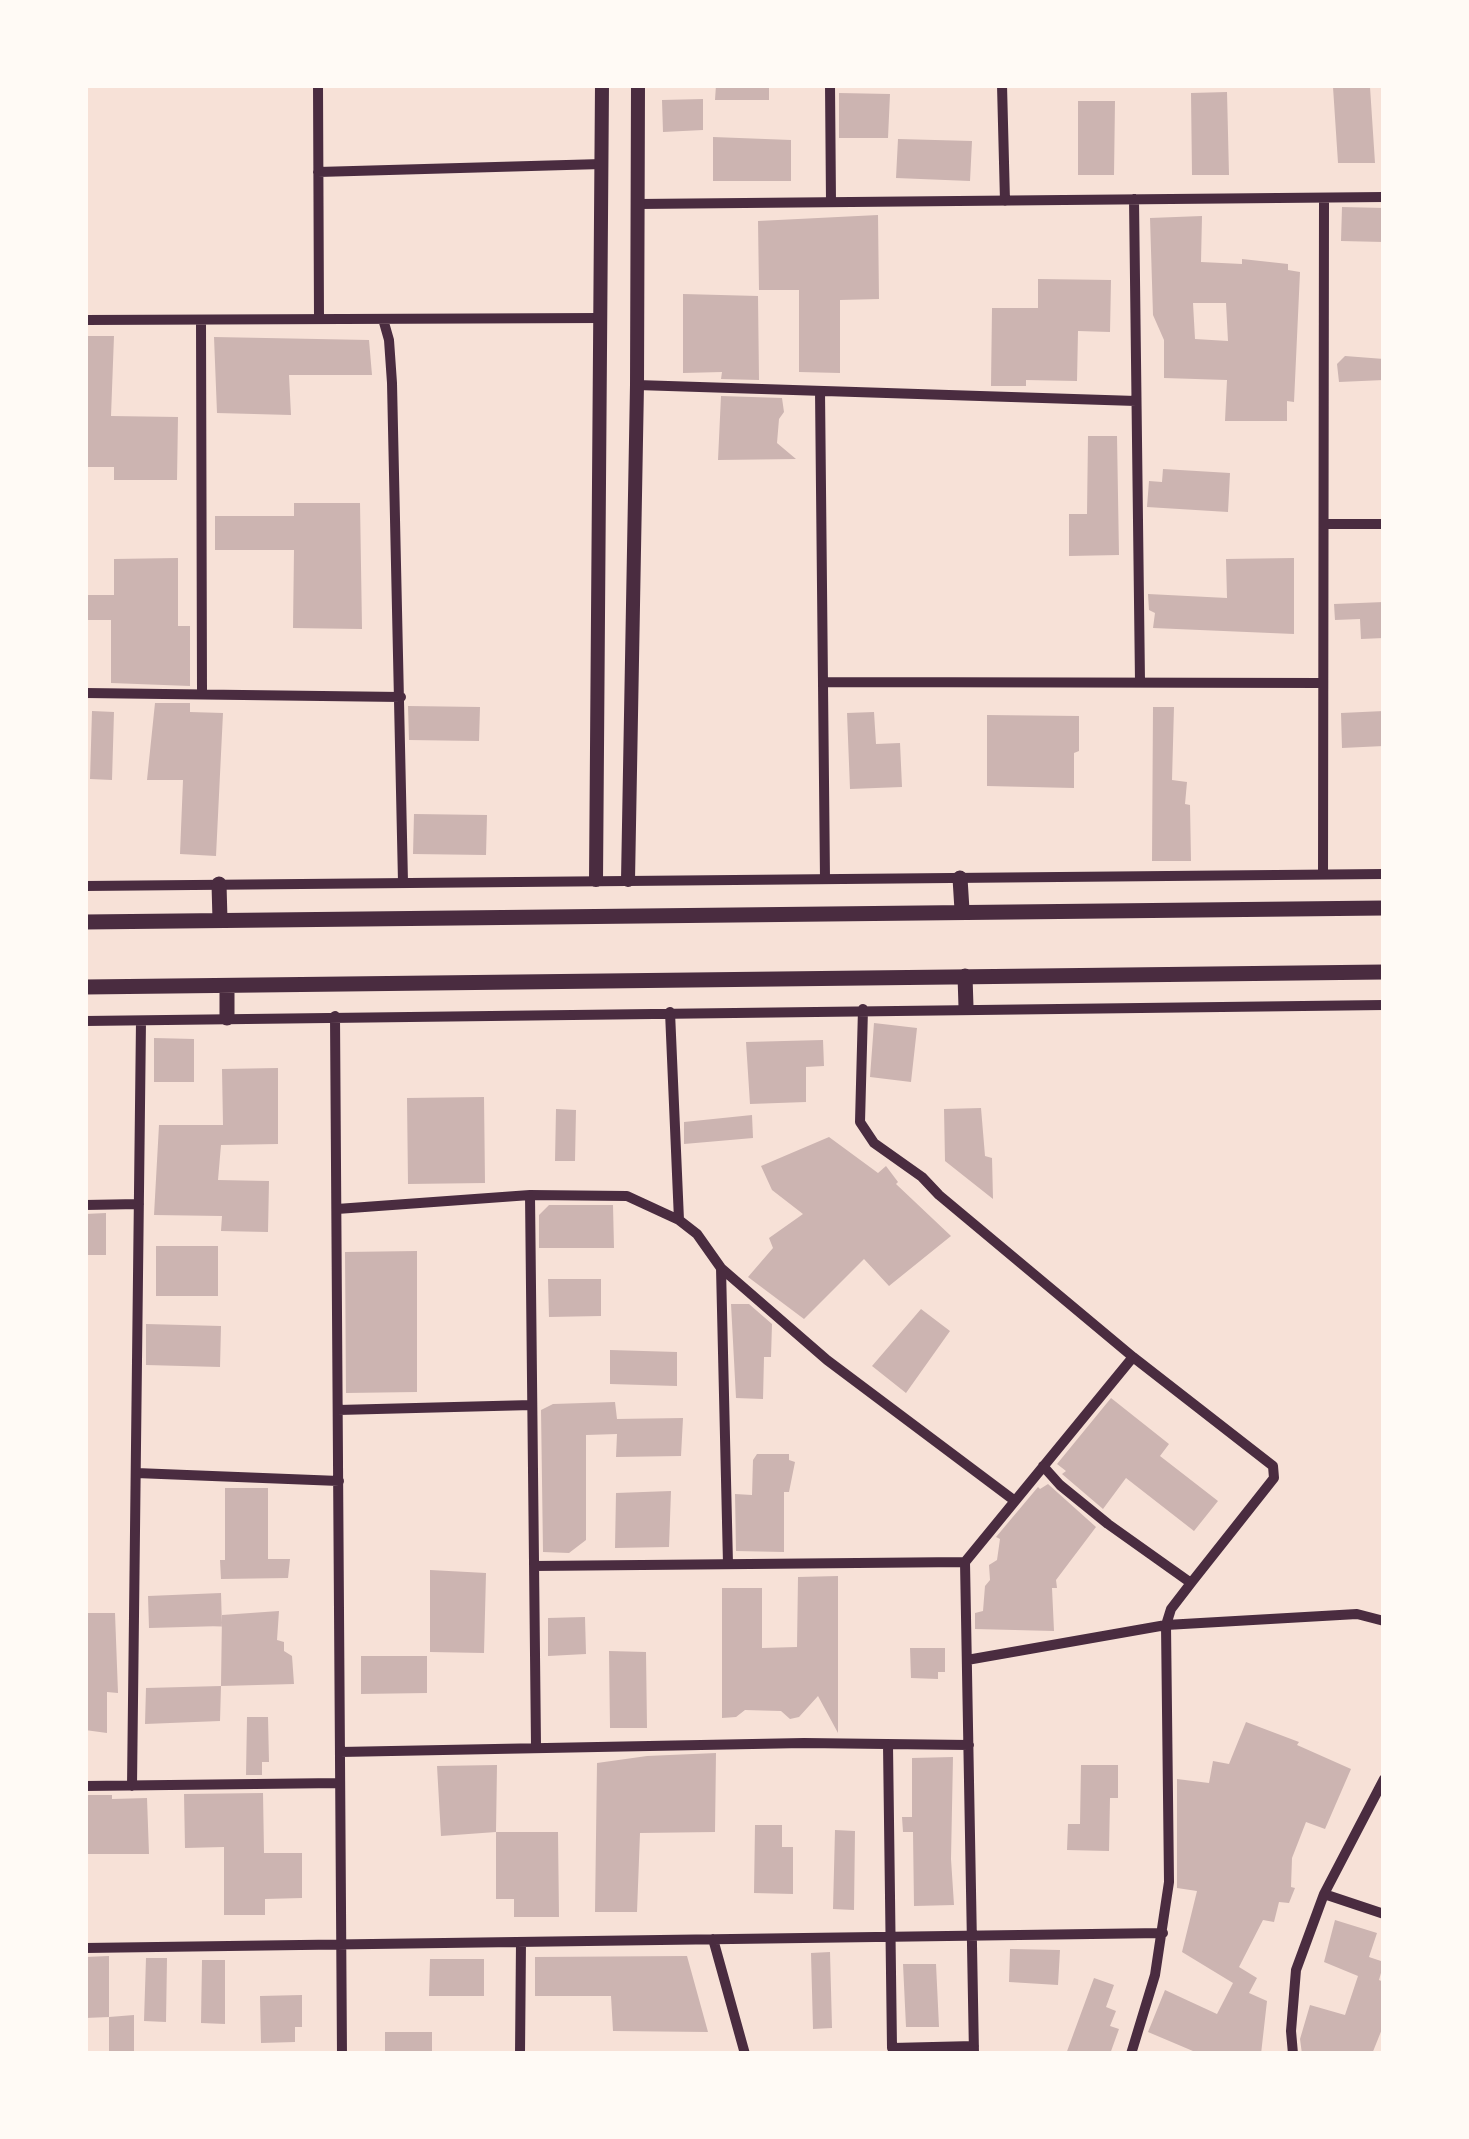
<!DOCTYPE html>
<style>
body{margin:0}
#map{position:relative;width:1469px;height:2139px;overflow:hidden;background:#f7e1d7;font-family:"DM Sans",sans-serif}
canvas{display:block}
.frame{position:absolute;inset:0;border:88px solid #fffaf5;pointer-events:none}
</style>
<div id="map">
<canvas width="1469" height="2139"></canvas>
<div class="frame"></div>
</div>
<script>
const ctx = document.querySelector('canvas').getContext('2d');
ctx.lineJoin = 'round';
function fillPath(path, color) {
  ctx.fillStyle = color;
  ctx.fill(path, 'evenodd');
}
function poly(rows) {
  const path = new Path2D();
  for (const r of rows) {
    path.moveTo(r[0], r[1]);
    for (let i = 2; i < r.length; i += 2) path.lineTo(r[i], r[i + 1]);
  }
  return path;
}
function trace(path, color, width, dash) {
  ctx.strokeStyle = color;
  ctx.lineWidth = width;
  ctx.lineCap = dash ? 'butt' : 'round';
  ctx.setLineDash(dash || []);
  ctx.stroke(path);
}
fillPath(poly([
 [716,85,769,85,769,100,715,100],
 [1333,87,1370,87,1375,163,1338,163],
 [1227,92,1229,175,1192,175,1191,93],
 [839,93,890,94,888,138,839,138],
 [703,99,703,130,663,132,662,100],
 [1078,101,1115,101,1114,175,1078,175],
 [713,137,791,140,791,181,713,181],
 [898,139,972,141,970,181,896,178],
 [1342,207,1384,208,1384,242,1341,241],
 [878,215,879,299,840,300,840,373,799,372,799,290,759,290,758,221],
 [1202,216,1201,262,1242,264,1242,259,1288,264,1288,270,1300,272,1294,402,1287,401,1287,421,1225,421,1227,380,1164,378,1164,340,1153,315,1150,218],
 [1193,303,1226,303,1228,341,1195,339],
 [1038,279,1111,280,1110,332,1078,331,1077,381,1026,380,1026,386,991,386,992,308,1038,308],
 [683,294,758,296,759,380,721,379,722,372,683,373],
 [85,336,114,336,111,416,178,417,177,480,114,480,114,467,85,467],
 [214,337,369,340,372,375,289,375,291,415,217,413],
 [1345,356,1384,359,1384,380,1339,382,1337,364],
 [721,396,782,398,784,412,779,419,777,443,796,459,718,460],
 [1088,436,1117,436,1119,555,1069,556,1069,514,1087,514],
 [1163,469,1230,473,1228,512,1147,507,1149,481,1162,482],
 [294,503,360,503,362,629,293,628,294,550,215,550,215,516,294,516],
 [178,558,178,626,190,626,190,686,111,683,111,620,85,620,85,595,114,595,114,559],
 [1294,558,1294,634,1153,628,1155,613,1149,610,1148,594,1227,598,1226,559],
 [1384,602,1384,638,1361,639,1360,619,1335,620,1334,604],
 [155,703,190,703,190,712,223,713,216,856,180,854,183,780,147,780],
 [408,706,480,707,479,741,409,740],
 [1153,707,1174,707,1172,780,1187,782,1185,804,1190,805,1191,861,1152,861],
 [92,711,114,712,112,780,90,779],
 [1384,711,1384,746,1342,748,1341,713],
 [874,712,876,744,900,743,902,787,850,789,847,713],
 [987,715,1079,716,1079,751,1074,753,1074,788,987,786],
 [414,814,487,815,486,855,413,854],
 [874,1023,917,1028,911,1082,870,1077],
 [154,1038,194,1039,194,1082,154,1082],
 [823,1040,824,1066,806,1067,806,1102,750,1104,746,1042],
 [278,1068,278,1144,221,1145,218,1180,269,1181,268,1232,221,1231,222,1216,154,1215,159,1125,223,1125,222,1069],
 [484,1097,485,1183,408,1184,407,1098],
 [981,1108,985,1156,992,1158,993,1199,945,1161,944,1109],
 [556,1109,576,1110,575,1161,555,1161],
 [752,1115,753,1138,684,1144,684,1122],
 [829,1137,878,1173,886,1166,898,1182,896,1184,951,1236,889,1286,864,1259,804,1319,748,1277,773,1248,769,1238,803,1214,772,1190,761,1166],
 [549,1205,613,1205,614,1248,539,1248,539,1215],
 [106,1213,106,1255,85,1255,85,1214],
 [156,1246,218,1246,218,1296,156,1296],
 [417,1251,417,1392,346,1393,345,1252],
 [548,1279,601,1279,601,1316,549,1317],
 [731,1304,749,1304,772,1324,771,1357,764,1357,763,1399,736,1398],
 [921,1309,950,1331,906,1393,872,1366],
 [146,1324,221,1326,220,1367,146,1365],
 [610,1350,677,1352,677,1386,610,1384],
 [1111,1398,1169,1444,1160,1456,1218,1501,1194,1531,1126,1478,1103,1509,1062,1474,1066,1471,1057,1464],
 [615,1402,617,1419,683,1418,681,1456,616,1457,617,1434,586,1435,586,1540,569,1553,543,1552,541,1410,553,1404],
 [757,1454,789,1454,789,1460,795,1462,789,1492,784,1492,784,1552,736,1551,735,1494,752,1495,753,1460],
 [1048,1484,1096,1527,1056,1580,1057,1588,1052,1588,1054,1631,975,1629,975,1613,983,1611,985,1586,990,1580,989,1565,997,1560,1000,1539,996,1537,1038,1487,1040,1489],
 [225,1488,268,1488,268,1559,290,1559,288,1578,221,1579,220,1560,225,1560],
 [671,1491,669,1547,615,1548,616,1493],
 [430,1570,486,1573,484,1653,430,1652],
 [838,1576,838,1733,818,1696,799,1717,790,1719,781,1711,745,1710,736,1717,722,1718,722,1588,762,1588,762,1648,797,1647,798,1577],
 [221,1593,222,1626,149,1628,148,1596],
 [279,1611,277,1640,284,1642,284,1651,292,1656,294,1684,221,1686,222,1615],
 [85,1613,115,1613,118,1693,107,1692,107,1733,85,1730],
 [585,1617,586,1654,548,1656,548,1618],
 [910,1648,945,1648,945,1672,938,1672,938,1679,911,1678],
 [609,1651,646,1652,647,1728,610,1728],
 [361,1656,427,1656,427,1693,361,1694],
 [221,1686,220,1721,145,1724,146,1688],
 [247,1717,268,1717,269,1762,262,1762,262,1775,246,1775],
 [1246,1722,1299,1742,1297,1745,1351,1769,1325,1829,1306,1822,1292,1858,1291,1887,1295,1888,1289,1903,1279,1902,1274,1922,1263,1920,1239,1967,1257,1978,1249,1993,1267,2001,1261,2054,1200,2054,1148,2032,1165,1990,1217,2014,1233,1983,1182,1952,1197,1891,1177,1888,1177,1779,1209,1783,1213,1761,1229,1764],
 [716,1753,715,1832,640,1833,637,1912,595,1912,597,1763,647,1756],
 [953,1757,951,1859,954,1905,914,1906,913,1832,903,1832,902,1817,912,1817,912,1758],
 [497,1765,496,1832,441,1836,437,1766],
 [1081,1765,1118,1765,1118,1798,1110,1798,1109,1851,1067,1850,1068,1824,1080,1824],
 [263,1793,264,1853,302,1853,302,1898,265,1899,265,1915,224,1915,224,1847,185,1848,184,1794],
 [85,1795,112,1795,112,1799,147,1798,149,1854,85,1854],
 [755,1825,782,1825,782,1847,793,1847,793,1894,754,1893],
 [835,1830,855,1831,854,1910,833,1909],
 [496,1832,558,1832,559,1917,514,1917,514,1899,496,1899],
 [1335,1920,1377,1933,1369,1957,1384,1962,1379,1980,1384,1982,1384,2024,1372,2054,1302,2054,1300,2039,1310,2005,1345,2015,1358,1976,1324,1962],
 [1010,1949,1060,1950,1058,1985,1009,1982],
 [830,1952,832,2028,813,2029,811,1953],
 [109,1956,109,2017,85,2018,85,1957],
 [687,1956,708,2032,613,2031,611,1996,535,1996,535,1957],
 [146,1958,167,1958,166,2022,144,2021],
 [430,1959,484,1959,484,1996,429,1996],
 [202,1960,225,1960,225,2024,201,2023],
 [903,1964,936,1964,939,2027,906,2027],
 [1094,1978,1114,1985,1106,2007,1116,2011,1110,2026,1119,2029,1110,2054,1066,2054],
 [302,1995,302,2027,295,2027,295,2042,261,2043,260,1996],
 [134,2015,134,2054,109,2054,109,2017],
 [385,2032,432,2032,432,2054,385,2054]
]), '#ccb4b1');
trace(poly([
 [318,85,319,319],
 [830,85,831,202],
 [1002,85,1005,201],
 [318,172,602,164],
 [1134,199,1140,682],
 [638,204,1384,197],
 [383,319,389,340,392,383,403,882],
 [85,320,601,318],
 [201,320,202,694],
 [637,385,1136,401],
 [820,391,825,879],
 [1324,524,1384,524],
 [823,682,1323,683],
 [85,693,401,697],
 [1323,874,1324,198],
 [85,886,1384,874],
 [863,1009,860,1122,874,1143,922,1177,939,1195,1133,1357,1273,1466,1274,1478,1191,1583],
 [670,1012,679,1220],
 [335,1016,342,2054],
 [85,1021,1384,1005],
 [530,1195,536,1745],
 [85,1205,139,1204],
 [337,1209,530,1195,627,1196,679,1220,697,1234,721,1268,827,1360,1015,1501],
 [721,1268,728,1564],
 [338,1410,532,1405],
 [1043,1466,1060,1485,1108,1524,1191,1583,1171,1609,1166,1625,1169,1882,1155,1975,1131,2054],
 [136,1473,339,1481],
 [534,1566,965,1562],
 [967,1660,1166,1625,1357,1614,1384,1621],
 [888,1745,892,2048,974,2046],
 [340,1752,804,1743,969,1745],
 [85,1786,340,1783],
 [132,1786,141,1021],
 [1324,1894,1384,1914],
 [713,1939,745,2054],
 [85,1948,1163,1933],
 [520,2054,521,1942],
 [974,2054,965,1562,1133,1357],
 [1293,2054,1291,2031,1296,1970,1324,1894,1384,1779]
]), '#4a2c40', 10);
trace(poly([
 [596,880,602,85],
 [628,880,637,385,638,85]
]), '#4a2c40', 14);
trace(poly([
 [960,878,962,910],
 [219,884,220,920],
 [85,922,1384,908],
 [965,976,966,1007],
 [227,986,227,1018],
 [85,987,1384,972]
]), '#4a2c40', 15);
</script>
